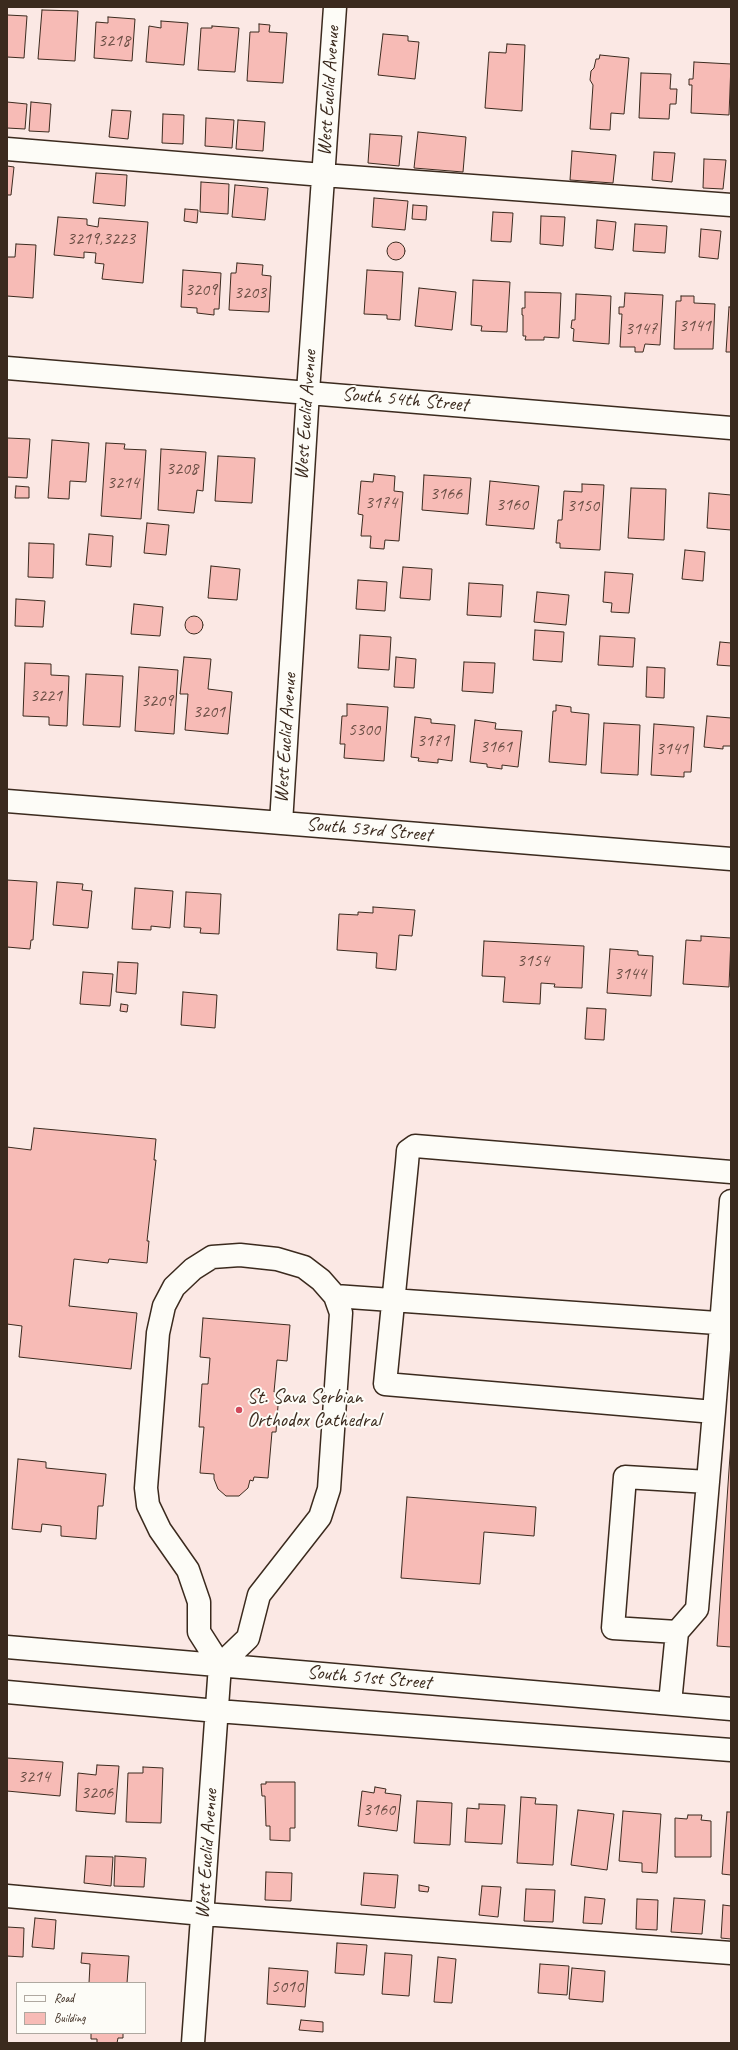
<!DOCTYPE html>
<style>
body{margin:0}
#map{position:relative;width:738px;height:2050px;overflow:hidden;background:#fbe8e4;font-family:Caveat,sans-serif}
canvas{display:block}
.frame{position:absolute;inset:0;border:8px solid #3b2a1e;pointer-events:none}
.legend{position:absolute;left:16px;top:1982px;width:130px;height:52px;box-sizing:border-box;background:#fdfcf7;border:1px solid #afa8a0;margin:0;padding:5px 7px;list-style:none;font-size:12px;color:#3b2a1e}
.legend li{display:flex;align-items:center;gap:8px;height:20px}
.legend b{width:20px;border:1px solid #afa8a0}
</style>
<div id="map">
<canvas width="738" height="2050"></canvas>
<div class="frame"></div>
<ul class="legend">
<li><b style="height:5px;background:#fdfcf7"></b>Road</li>
<li><b style="height:11px;background:#f7bbb6"></b>Building</li>
</ul>
</div>
<script>
const ctx = document.querySelector('canvas').getContext('2d');
ctx.lineJoin = 'round';
function fillPath(path, color) {
  ctx.fillStyle = color;
  ctx.fill(path, 'evenodd');
}
function poly(rows) {
  const path = new Path2D();
  for (const r of rows) {
    if (r.length === 3) {
      path.moveTo(r[0] + r[2], r[1]);
      path.arc(r[0], r[1], r[2], 0, 2 * Math.PI);
      continue;
    }
    path.moveTo(r[0], r[1]);
    for (let i = 2; i < r.length; i += 2) path.lineTo(r[i], r[i + 1]);
  }
  return path;
}
function trace(path, color, width, dash) {
  ctx.strokeStyle = color;
  ctx.lineWidth = width;
  ctx.lineCap = dash ? 'butt' : 'round';
  ctx.setLineDash(dash || []);
  ctx.stroke(path);
}
function label(font, color, halo, rows, align = 'center') {
  ctx.font = font + ' Caveat,sans-serif';
  ctx.lineWidth = 4;
  ctx.setLineDash([]);
  ctx.textBaseline = 'middle';
  ctx.strokeStyle = halo;
  ctx.fillStyle = color;
  for (const [text, x, y, turn = 0] of rows) {
    ctx.save();
    ctx.translate(x, y);
    ctx.rotate((+turn || 0) * Math.PI / 180);
    ctx.textAlign = isNaN(turn) ? turn : align;
    if (halo) ctx.strokeText(text, 0, 0);
    ctx.fillText(text, 0, 0);
    ctx.restore();
  }
}
const building = poly([
 [42,10,78,11,75,61,38,59,42,10],
 [7,15,27,16,24,58,7,57,7,15],
 [108,17,135,19,132,61,94,58,96,22,108,23,108,17],
 [161,21,188,23,184,65,146,62,149,26,161,28,161,21],
 [259,24,270,25,269,32,287,33,283,83,247,81,250,32,259,32,259,24],
 [212,26,239,28,235,72,198,70,201,28,212,28,212,26],
 [383,34,408,36,408,41,419,42,415,79,378,75,383,34],
 [507,44,525,45,522,111,485,108,489,52,506,53,507,44],
 [600,55,629,58,624,114,611,113,610,130,590,129,593,85,590,80,591,71,594,68,596,59,599,59,600,55],
 [694,62,731,64,729,115,691,113,692,85,689,85,689,79,693,79,694,62],
 [641,73,671,74,670,89,677,89,676,104,670,104,669,119,639,118,641,73],
 [7,102,27,104,25,129,7,128,7,102],
 [31,102,51,104,49,132,29,131,31,102],
 [112,110,131,111,128,139,109,137,112,110],
 [163,114,184,115,183,144,162,143,163,114],
 [206,118,234,120,232,148,205,146,206,118],
 [238,120,265,122,263,151,236,149,238,120],
 [418,132,466,137,463,172,414,168,418,132],
 [370,134,402,136,399,166,368,163,370,134],
 [572,151,616,155,613,183,570,180,572,151],
 [654,152,675,153,672,182,652,180,654,152],
 [704,159,726,160,723,189,703,188,704,159],
 [7,166,14,167,11,195,7,195,7,166],
 [96,173,127,175,125,206,93,203,96,173],
 [201,182,229,184,228,214,200,212,201,182],
 [235,185,268,188,265,220,232,217,235,185],
 [374,198,408,201,405,230,372,227,374,198],
 [413,205,427,206,426,220,412,219,413,205],
 [185,209,198,210,197,223,184,221,185,209],
 [493,212,513,213,511,242,491,241,493,212],
 [541,216,565,217,563,246,540,244,541,216],
 [58,217,87,219,87,225,98,227,99,218,148,222,143,283,102,279,104,264,95,263,96,253,84,252,84,258,54,255,58,217],
 [597,220,616,222,613,250,595,248,597,220],
 [635,224,667,226,665,253,633,251,635,224],
 [701,229,721,231,718,259,699,257,701,229],
 [396,251,9],
 [16,244,36,245,33,298,7,296,7,257,15,257,16,244],
 [237,263,263,265,262,275,271,276,269,312,229,310,231,273,236,273,237,263],
 [183,270,221,273,219,309,214,309,214,315,197,313,197,308,181,307,183,270],
 [367,270,403,272,400,320,387,319,387,315,364,314,367,270],
 [473,280,510,282,507,332,481,331,482,326,471,325,473,280],
 [419,288,456,292,452,330,415,326,419,288],
 [525,292,561,293,559,338,544,337,544,340,525,340,526,336,523,336,523,315,522,315,522,308,525,308,525,292],
 [625,293,663,295,660,345,645,344,643,352,635,352,635,347,620,347,622,314,619,314,619,307,624,307,625,293],
 [576,294,611,296,609,344,573,341,574,329,571,328,572,320,575,320,576,294],
 [681,296,694,296,694,303,715,304,713,349,674,349,676,301,681,301,681,296],
 [729,307,731,307,731,352,726,352,729,307],
 [7,438,30,439,27,478,7,477,7,438],
 [52,440,89,443,86,482,70,481,69,499,48,498,52,440],
 [106,443,125,444,124,449,146,450,141,519,101,516,106,443],
 [161,449,206,452,203,491,197,490,194,513,158,510,161,449],
 [218,456,255,458,252,503,215,501,218,456],
 [374,474,395,476,394,491,403,492,399,541,385,540,384,549,370,548,371,536,361,536,363,515,358,514,361,481,373,482,374,474],
 [424,475,471,478,468,514,422,510,424,475],
 [490,481,539,486,534,529,486,525,490,481],
 [582,484,604,485,600,550,560,548,560,543,556,543,558,520,562,520,564,491,582,492,582,484],
 [16,486,29,487,29,498,15,498,16,486],
 [631,488,666,489,664,540,628,538,631,488],
 [709,493,731,495,731,530,707,528,709,493],
 [147,523,169,525,166,555,144,553,147,523],
 [89,534,113,536,111,567,86,565,89,534],
 [29,543,54,544,53,578,28,577,29,543],
 [685,550,705,552,703,581,682,579,685,550],
 [211,566,240,569,237,600,208,598,211,566],
 [403,567,432,569,430,600,400,598,403,567],
 [605,572,633,574,629,613,611,612,612,603,603,602,605,572],
 [358,580,387,582,385,611,356,609,358,580],
 [469,583,503,585,501,617,467,615,469,583],
 [537,592,569,595,566,625,534,622,537,592],
 [16,599,45,601,43,627,15,626,16,599],
 [134,604,163,607,160,636,131,634,134,604],
 [194,625,9],
 [535,630,564,632,562,662,533,660,535,630],
 [360,635,391,637,389,670,358,668,360,635],
 [600,636,635,638,633,667,598,665,600,636],
 [720,642,731,643,731,666,717,665,720,642],
 [184,657,211,659,208,689,232,692,228,734,185,730,188,694,180,694,184,657],
 [396,657,416,659,414,688,394,687,396,657],
 [464,662,495,663,493,693,462,691,464,662],
 [25,663,51,664,51,675,69,676,67,726,49,725,49,717,23,716,25,663],
 [139,667,178,670,174,734,135,731,139,667],
 [647,667,665,668,664,698,646,697,647,667],
 [86,674,123,676,120,727,83,725,86,674],
 [347,704,388,707,384,761,344,758,345,744,340,744,342,716,347,716,347,704],
 [556,705,571,707,571,712,589,714,586,765,549,762,553,711,556,711,556,705],
 [707,716,731,718,731,746,723,746,723,749,704,747,707,716],
 [415,717,431,719,431,723,455,725,452,761,438,759,438,763,418,761,419,758,411,757,415,717],
 [475,720,496,723,495,729,522,731,518,767,502,765,502,769,487,767,487,764,470,762,475,720],
 [604,723,640,725,638,775,601,773,604,723],
 [654,724,694,727,691,772,684,772,684,777,651,775,654,724],
 [7,880,37,882,33,940,31,940,30,949,7,947,7,880],
 [57,882,83,884,82,890,92,891,88,928,53,925,57,882],
 [135,888,173,891,170,928,151,926,151,930,132,929,135,888],
 [186,892,221,894,219,934,200,933,201,928,184,927,186,892],
 [373,907,415,910,412,936,399,935,396,970,376,968,377,953,337,950,339,914,358,915,358,912,373,913,373,907],
 [701,936,731,938,729,987,683,984,686,940,701,941,701,936],
 [484,941,584,946,582,988,554,987,555,984,541,983,540,1004,503,1002,505,977,482,976,484,941],
 [610,949,638,951,638,955,653,956,651,996,607,993,610,949],
 [118,962,138,963,136,994,116,992,118,962],
 [83,972,113,974,110,1006,80,1004,83,972],
 [183,992,217,995,215,1028,181,1025,183,992],
 [121,1004,128,1005,127,1012,120,1011,121,1004],
 [587,1008,606,1009,604,1040,585,1039,587,1008],
 [34,1128,156,1139,154,1160,156,1160,147,1241,149,1241,147,1263,109,1259,108,1263,74,1259,69,1306,137,1313,131,1369,19,1357,22,1326,7,1324,7,1147,31,1150,34,1128],
 [203,1318,290,1325,287,1361,277,1360,274,1392,279,1393,276,1432,272,1432,268,1478,254,1477,253,1481,250,1480,248,1488,239,1496,226,1496,218,1489,214,1479,214,1474,200,1473,204,1427,199,1427,202,1384,208,1384,210,1358,200,1357,203,1318],
 [731,1441,731,1647,717,1646,731,1441],
 [18,1459,46,1462,46,1468,106,1474,103,1506,98,1506,96,1539,61,1536,61,1526,42,1524,41,1532,12,1529,18,1459],
 [407,1497,536,1507,534,1536,484,1532,480,1584,401,1578,407,1497],
 [7,1758,63,1762,60,1796,7,1791,7,1758],
 [97,1765,119,1766,115,1814,76,1811,78,1773,96,1775,97,1765],
 [143,1767,163,1768,161,1823,126,1822,128,1773,143,1773,143,1767],
 [266,1782,295,1782,295,1828,290,1828,290,1841,270,1840,270,1826,266,1826,265,1796,262,1796,261,1784,266,1784,266,1782],
 [375,1787,386,1789,385,1793,401,1795,397,1831,358,1826,362,1791,374,1793,375,1787],
 [521,1797,536,1798,535,1804,557,1805,553,1865,517,1863,521,1797],
 [417,1801,452,1803,450,1845,414,1843,417,1801],
 [479,1804,505,1805,502,1844,465,1842,467,1808,479,1809,479,1804],
 [578,1810,614,1814,607,1870,571,1865,578,1810],
 [623,1811,661,1814,657,1873,642,1872,642,1863,619,1861,623,1811],
 [727,1812,731,1812,731,1875,722,1874,727,1812],
 [688,1815,702,1815,701,1820,711,1821,711,1857,675,1857,675,1818,687,1819,688,1815],
 [86,1856,113,1857,111,1886,84,1883,86,1856],
 [115,1856,146,1858,144,1887,114,1886,115,1856],
 [266,1872,292,1873,291,1901,265,1900,266,1872],
 [364,1873,398,1875,395,1908,361,1905,364,1873],
 [419,1885,429,1887,428,1892,419,1891,419,1885],
 [482,1886,501,1887,498,1917,479,1915,482,1886],
 [526,1889,555,1890,553,1922,524,1921,526,1889],
 [585,1897,605,1899,602,1924,583,1923,585,1897],
 [674,1898,705,1900,702,1934,671,1932,674,1898],
 [637,1899,658,1900,657,1930,636,1929,637,1899],
 [723,1905,731,1906,731,1939,721,1938,723,1905],
 [35,1918,56,1920,54,1949,32,1947,35,1918],
 [7,1927,24,1928,23,1957,7,1956,7,1927],
 [337,1943,367,1945,364,1975,335,1973,337,1943],
 [82,1953,129,1956,127,1983,89,1983,90,1964,81,1963,82,1953],
 [385,1953,412,1955,409,1996,382,1994,385,1953],
 [438,1957,456,1959,452,2003,434,2002,438,1957],
 [540,1964,569,1966,567,1995,538,1993,540,1964],
 [269,1968,308,1971,305,2007,267,2004,269,1968],
 [572,1968,605,1971,603,2002,569,1999,572,1968],
 [301,2020,323,2022,323,2032,299,2030,301,2020],
 [91,2033,123,2033,123,2038,118,2038,117,2043,97,2043,97,2039,91,2039,91,2033]
]);
fillPath(building, '#f7bbb6');
trace(building, '#3b2a1e', 1);
const minor = poly([
 [7,149,323,175,731,205],
 [7,368,731,428],
 [7,801,731,859],
 [281,823,308,392,335,7],
 [240,1255,277,1259,304,1267,321,1280,335,1296,341,1313,329,1489,320,1517,259,1595,248,1638,220,1665,199,1632,199,1602,188,1570,160,1530,148,1505,146,1488,158,1333,164,1306,174,1287,193,1269,212,1257,240,1255],
 [335,1296,731,1324],
 [714,1412,731,1201],
 [677,1632,613,1628,625,1477,708,1482],
 [7,1647,731,1709],
 [7,1692,217,1711,731,1750],
 [670,1703,677,1632,697,1609,714,1412,385,1384,407,1163,408,1151,415,1146,731,1172],
 [7,1896,203,1914,731,1953],
 [193,2043,220,1665]
]);
trace(minor, '#3b2a1e', 25);
trace(minor, '#fdfcf7', 22);
for (const [x, y, r, color] of [
 [239,1410,4,"#d1495b"]
]) {
  const dot = new Path2D();
  dot.arc(x, y, r, 0, 2 * Math.PI);
  ctx.fillStyle = color;
  ctx.fill(dot);
  trace(dot, '#fdfcf7', 1.5);
}
label('18px', '#6a4e44', null, [
 ["3218",114,41],
 ["3219,3223",101,239],
 ["3209",201,290],
 ["3203",250,293],
 ["3141",695,326],
 ["3147",641,329],
 ["3208",182,469],
 ["3214",123,483],
 ["3166",446,494],
 ["3174",381,503],
 ["3160",512,505],
 ["3150",583,506],
 ["3221",46,696],
 ["3209",157,701],
 ["3201",209,712],
 ["5300",364,730],
 ["3171",433,741],
 ["3161",496,747],
 ["3141",672,749],
 ["3154",533,961],
 ["3144",630,974],
 ["3214",34,1777],
 ["3206",97,1793],
 ["3160",379,1810],
 ["5010",287,1987]
]);
label('20px', '#3b2a1e', '#fdfcf7', [
 ["West Euclid Avenue",329,91,-86],
 ["South 54th Street",405,400,5],
 ["West Euclid Avenue",306,415,-86],
 ["West Euclid Avenue",286,738,-86],
 ["South 53rd Street",369,830,5],
 ["South 51st Street",369,1678,5],
 ["West Euclid Avenue",207,1854,-86]
]);
label('20px', '#3b2a1e', '#fdfcf7', [
 ["St. Sava Serbian",247,1398],
 ["Orthodox Cathedral",247,1421]
], 'left');
</script>
